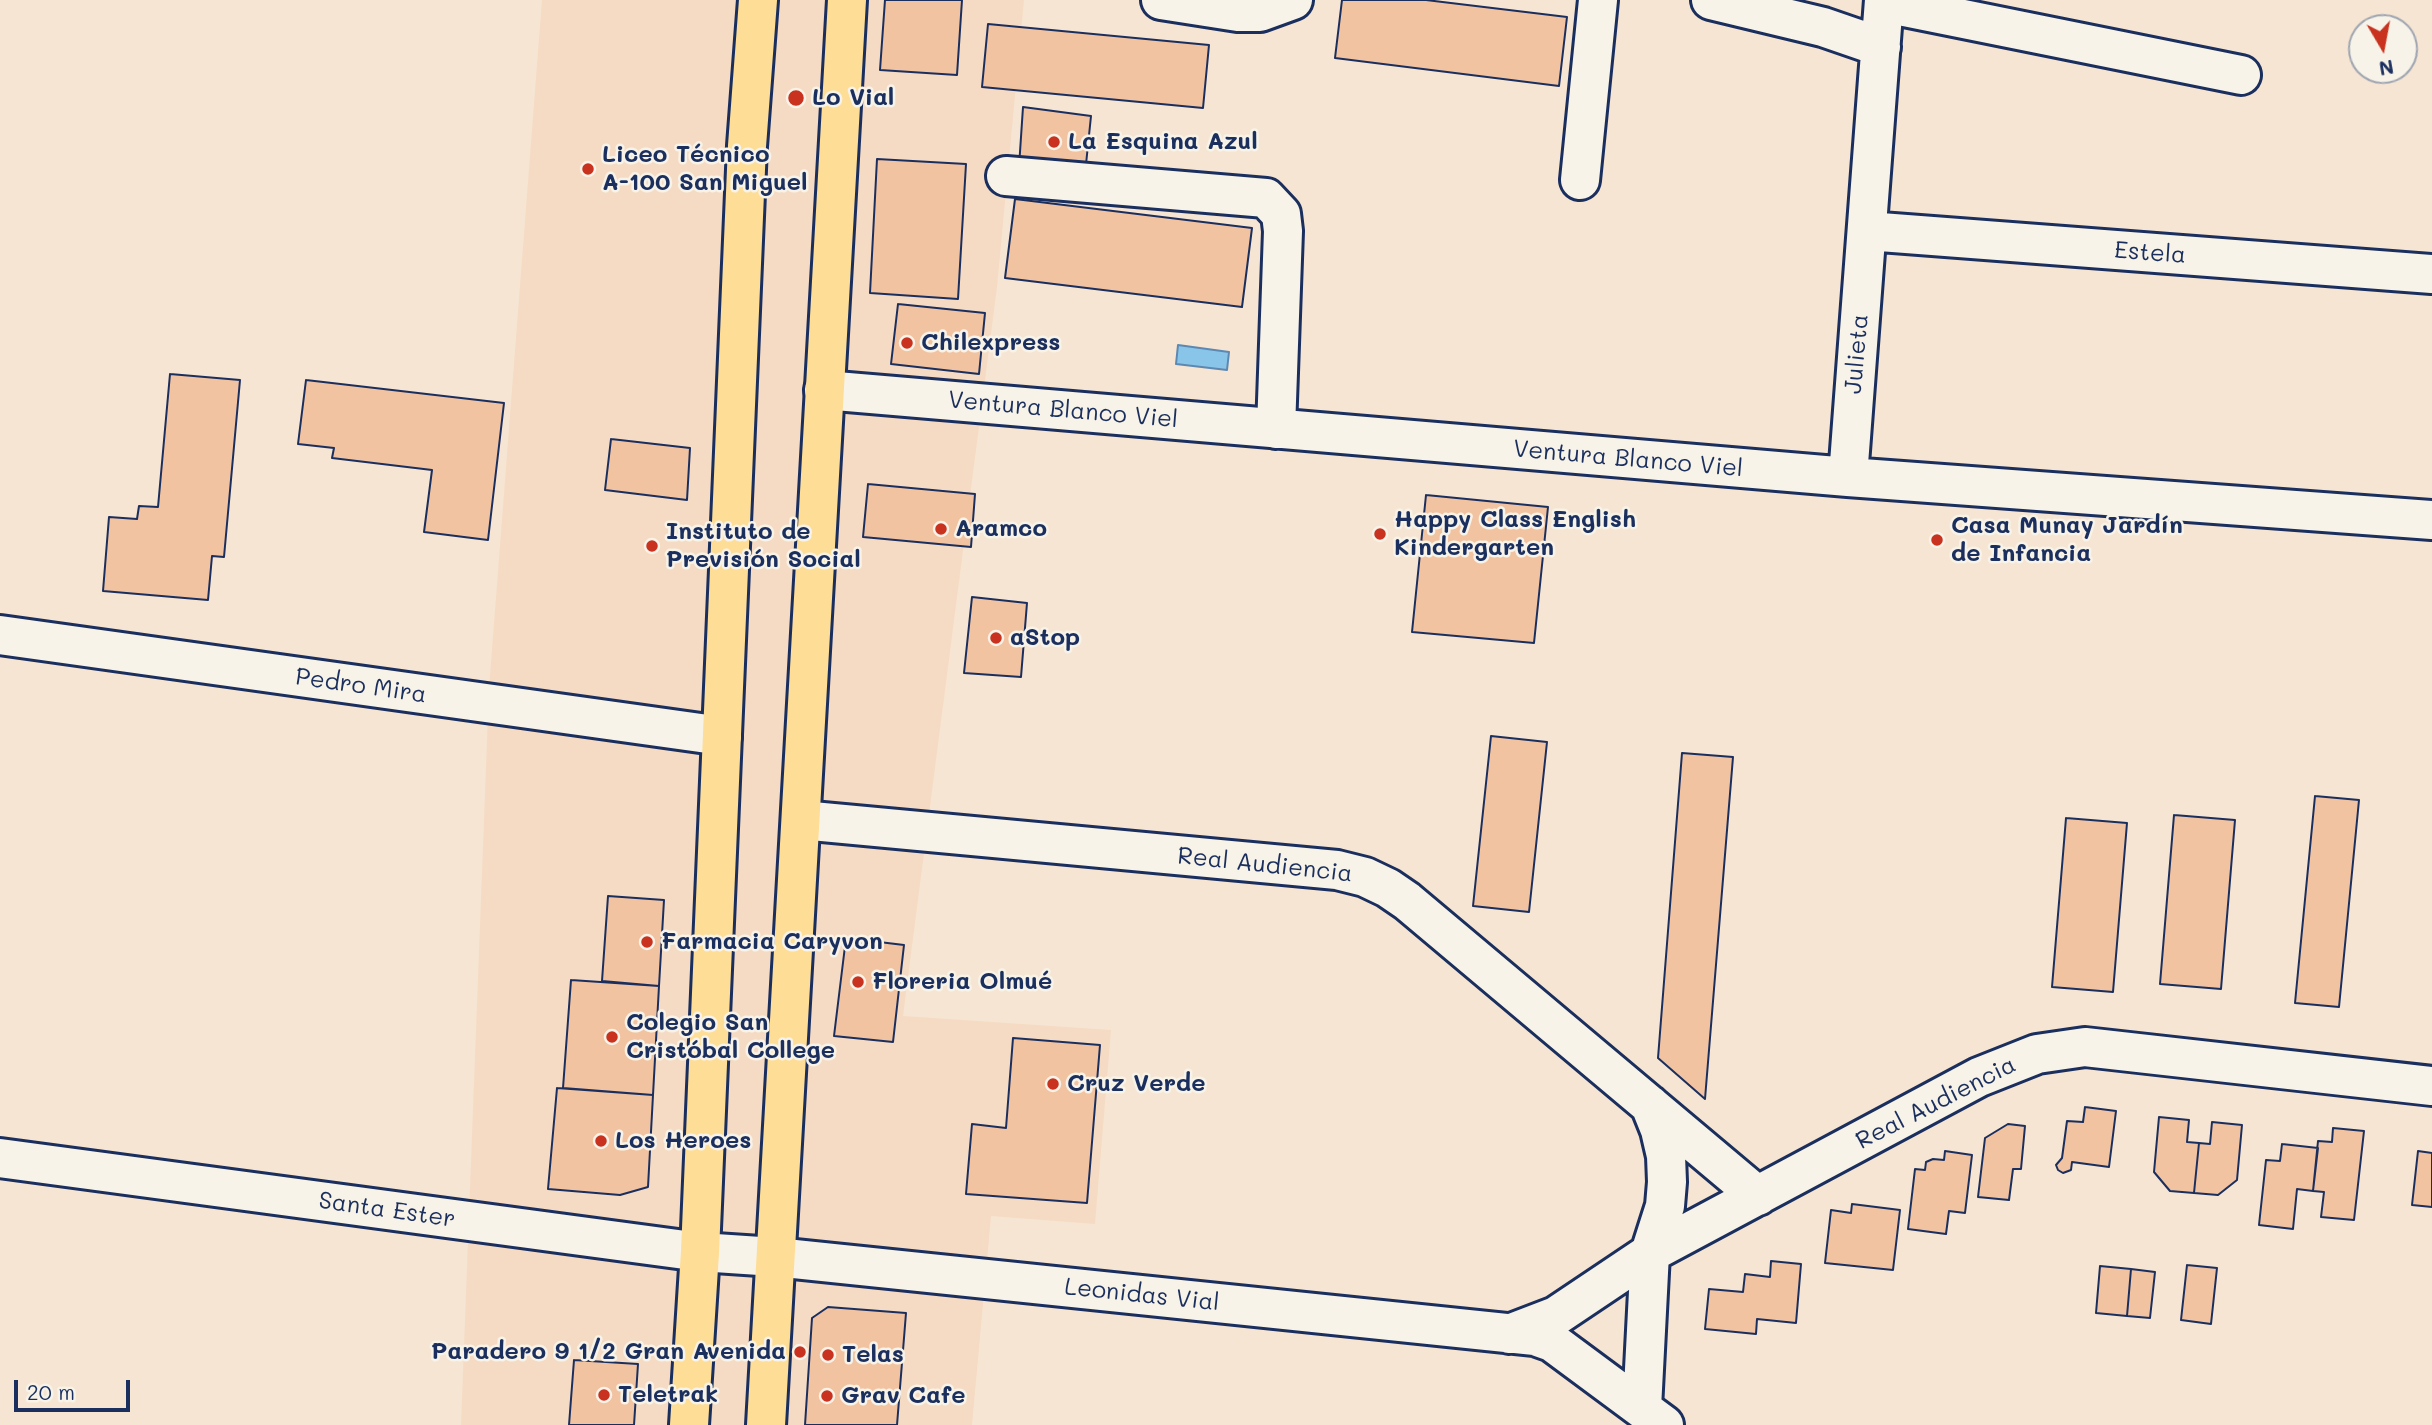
<!DOCTYPE html>
<meta charset="utf-8">
<style>
body{margin:0}
#map{position:relative;width:2432px;height:1425px;overflow:hidden;background:#f6e5d3;font-family:Mali,sans-serif}
canvas{display:block}
.north{position:absolute;left:2348px;top:14px;width:70px;height:70px;box-sizing:border-box;background:#f7f3e8;border:2px solid #9fa5b1;border-radius:50%;rotate:170deg;font-size:19px;font-weight:700;line-height:28px;text-align:center;color:#1b2f5e}
.north::after{content:'';display:block;margin:auto;width:24px;height:32px;background:#c8321e;clip-path:polygon(50% 0,100% 100%,50% 72%,0 100%)}
.scale{position:absolute;left:14px;top:1380px;width:116px;height:32px;box-sizing:border-box;border:4px solid #1b2f5e;border-top:0;padding-left:9px;font-size:21px;line-height:24px;white-space:nowrap;color:#1b2f5e;-webkit-text-stroke:5px #f7f3e8;paint-order:stroke}
</style>
<div id="map">
<canvas width="2432" height="1425"></canvas>
<div class="north">N</div>
<div class="scale">20 m</div>
</div>
<script>
const ctx = document.querySelector('canvas').getContext('2d');
ctx.lineJoin = 'round';
function fillPath(path, color) {
  ctx.fillStyle = color;
  ctx.fill(path, 'evenodd');
}
function poly(rows) {
  const path = new Path2D();
  for (const r of rows) {
    path.moveTo(r[0], r[1]);
    for (let i = 2; i < r.length; i += 2) path.lineTo(r[i], r[i + 1]);
  }
  return path;
}
function trace(path, color, width, dash) {
  ctx.strokeStyle = color;
  ctx.lineWidth = width;
  ctx.lineCap = dash ? 'butt' : 'round';
  ctx.setLineDash(dash || []);
  ctx.stroke(path);
}
function label(font, color, halo, rows, align = 'center') {
  ctx.font = font + ' Mali,sans-serif';
  ctx.lineWidth = 5;
  ctx.setLineDash([]);
  ctx.textBaseline = 'middle';
  ctx.strokeStyle = halo;
  ctx.fillStyle = color;
  for (const [text, x, y, turn = 0] of rows) {
    ctx.save();
    ctx.translate(x, y);
    ctx.rotate((+turn || 0) * Math.PI / 180);
    ctx.textAlign = isNaN(turn) ? turn : align;
    if (halo) ctx.strokeText(text, 0, 0);
    ctx.fillText(text, 0, 0);
    ctx.restore();
  }
}
fillPath(poly([
 [542,0,1024,0,997,287,903,1016,1111,1030,1095,1224,991,1216,972,1425,461,1425,489,688]
]), '#f5dbc4');
const water = poly([
 [1178,345,1229,352,1227,370,1176,364,1178,345]
]);
fillPath(water, '#89c4e9');
trace(water, '#5d88b1', 2);
const building = poly([
 [885,0,962,0,957,75,880,70,885,0],
 [1342,0,1426,0,1567,17,1559,86,1335,58,1342,0],
 [988,24,1209,45,1203,108,982,87,988,24],
 [1023,107,1091,116,1085,174,1019,167,1023,107],
 [877,159,966,164,958,299,870,293,877,159],
 [1015,199,1252,228,1242,307,1005,278,1015,199],
 [898,304,985,313,979,374,891,364,898,304],
 [170,374,240,380,224,557,212,556,208,600,103,591,109,517,137,519,139,506,158,507,170,374],
 [306,380,504,403,488,540,424,532,432,470,332,458,334,448,298,444,306,380],
 [611,439,690,448,687,500,605,490,611,439],
 [868,484,975,494,971,547,863,537,868,484],
 [1426,495,1548,507,1534,643,1412,632,1426,495],
 [972,597,1027,603,1021,677,964,673,972,597],
 [1491,736,1547,742,1529,912,1473,906,1491,736],
 [1682,753,1733,757,1705,1099,1658,1058,1682,753],
 [2315,796,2359,800,2339,1007,2295,1003,2315,796],
 [2174,815,2235,820,2221,989,2160,984,2174,815],
 [2066,818,2127,823,2113,992,2052,987,2066,818],
 [608,896,664,900,659,986,602,981,608,896],
 [846,938,904,945,893,1042,834,1036,846,938],
 [571,980,659,986,653,1095,563,1088,571,980],
 [1013,1038,1100,1045,1087,1203,966,1194,972,1124,1006,1128,1013,1038],
 [557,1088,653,1095,648,1187,620,1195,548,1189,557,1088],
 [2085,1107,2116,1111,2109,1167,2072,1162,2071,1170,2063,1173,2058,1170,2056,1165,2062,1158,2067,1121,2083,1122,2085,1107],
 [2159,1117,2189,1120,2187,1142,2199,1143,2194,1193,2170,1191,2154,1172,2159,1117],
 [2212,1122,2242,1125,2237,1180,2218,1195,2194,1193,2199,1143,2210,1144,2212,1122],
 [2008,1124,2025,1126,2021,1169,2013,1169,2009,1200,1978,1197,1985,1138,2008,1124],
 [2333,1128,2364,1131,2354,1220,2321,1217,2324,1192,2313,1191,2318,1141,2332,1142,2333,1128],
 [2282,1144,2318,1148,2313,1191,2297,1189,2293,1229,2259,1225,2266,1160,2280,1161,2282,1144],
 [1945,1151,1972,1155,1965,1213,1949,1211,1946,1234,1908,1229,1915,1169,1925,1170,1926,1162,1933,1159,1944,1160,1945,1151],
 [2418,1151,2432,1153,2432,1207,2412,1205,2418,1151],
 [1852,1204,1900,1210,1893,1270,1825,1263,1831,1210,1851,1213,1852,1204],
 [1771,1261,1801,1264,1796,1323,1757,1319,1756,1334,1705,1329,1709,1289,1743,1292,1745,1274,1770,1277,1771,1261],
 [2187,1265,2217,1268,2211,1324,2181,1320,2187,1265],
 [2100,1266,2131,1269,2127,1316,2096,1313,2100,1266],
 [2131,1269,2155,1272,2150,1318,2127,1316,2131,1269],
 [828,1307,906,1313,897,1425,805,1425,812,1318,828,1307],
 [574,1360,638,1364,634,1425,569,1425,574,1360]
]);
fillPath(building, '#f2c3a1');
trace(building, '#1b2f5e', 2);
const minor = poly([
 [1161,0,1238,12,1260,12,1293,0],
 [1711,0,1823,27,1881,47],
 [1884,3,2241,75],
 [1006,176,1266,198,1281,214,1283,231,1276,429],
 [1580,180,1598,0],
 [1867,231,2432,274],
 [824,390,1848,477,2432,520],
 [1848,477,1884,0],
 [0,635,722,736],
 [801,820,1337,870,1365,877,1388,888,1407,901,1758,1196],
 [0,1158,700,1252,775,1257,1535,1336,1552,1342,1664,1425],
 [1509,1334,1556,1316,1650,1253,1979,1077,2037,1054,2085,1047,2432,1086],
 [1642,1408,1650,1253,1665,1206,1667,1182,1666,1156,1660,1130,1650,1105]
]);
const major = poly([
 [689,1425,700,1252,747,146,758,0],
 [766,1425,847,0]
]);
trace(minor, '#1b2f5e', 44);
trace(major, '#1b2f5e', 44);
trace(minor, '#f7f3e8', 38);
trace(major, '#fedd96', 38);
for (const [x, y, r, color] of [
 [796,98,9,"#c8321e"],
 [1054,142,7,"#c8321e"],
 [588,169,7,"#c8321e"],
 [907,343,7,"#c8321e"],
 [941,529,7,"#c8321e"],
 [1380,534,7,"#c8321e"],
 [1937,540,7,"#c8321e"],
 [652,546,7,"#c8321e"],
 [996,638,7,"#c8321e"],
 [647,942,7,"#c8321e"],
 [858,982,7,"#c8321e"],
 [612,1037,7,"#c8321e"],
 [1053,1084,7,"#c8321e"],
 [601,1141,7,"#c8321e"],
 [800,1352,7,"#c8321e"],
 [828,1355,7,"#c8321e"],
 [604,1395,7,"#c8321e"],
 [827,1396,7,"#c8321e"]
]) {
  const dot = new Path2D();
  dot.arc(x, y, r, 0, 2 * Math.PI);
  ctx.fillStyle = color;
  ctx.fill(dot);
  trace(dot, '#f7f3e8', 2.5);
}
label('bold 24px', '#1b2f5e', '#f7f3e8', [
 ["Lo Vial",812,98],
 ["La Esquina Azul",1068,142],
 ["Liceo Técnico",602,155],
 ["A-100 San Miguel",602,183],
 ["Chilexpress",921,343],
 ["Happy Class English",1394,520],
 ["Kindergarten",1394,548],
 ["Casa Munay Jardín",1951,526],
 ["de Infancia",1951,554],
 ["Aramco",955,529],
 ["Instituto de",666,532],
 ["Previsión Social",666,560],
 ["aStop",1010,638],
 ["Farmacia Caryvon",661,942],
 ["Floreria Olmué",872,982],
 ["Colegio San",626,1023],
 ["Cristóbal College",626,1051],
 ["Cruz Verde",1067,1084],
 ["Los Heroes",615,1141],
 ["Paradero 9 1/2 Gran Avenida",786,1352,"right"],
 ["Telas",842,1355],
 ["Teletrak",618,1395],
 ["Grav Cafe",841,1396]
], 'left');
label('24px', '#1b2f5e', '#f7f3e8', [
 ["Estela",2150,253,4],
 ["Julieta",1857,354,-85],
 ["Ventura Blanco Viel",1063,410,5],
 ["Ventura Blanco Viel",1628,459,5],
 ["Pedro Mira",361,686,8],
 ["Real Audiencia",1265,865,6],
 ["Real Audiencia",1936,1103,-27],
 ["Santa Ester",387,1210,8],
 ["Leonidas Vial",1142,1295,6]
]);
</script>
